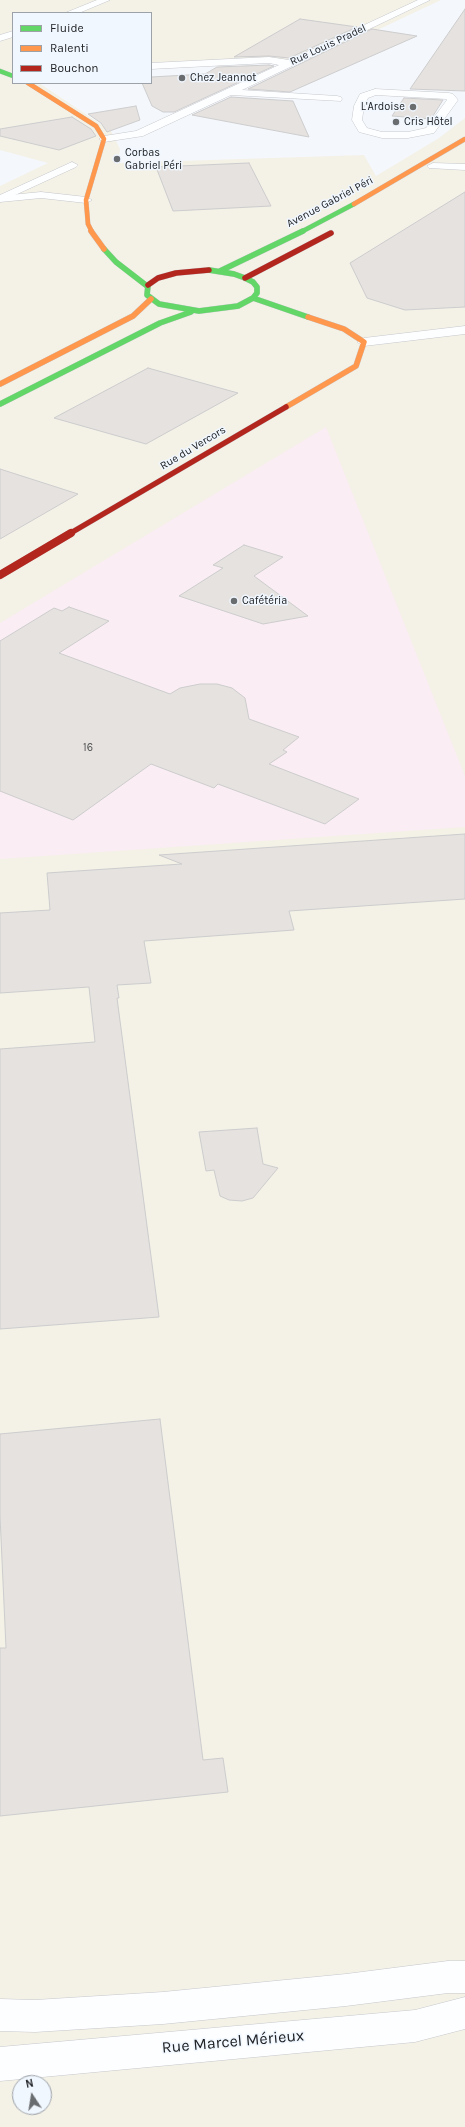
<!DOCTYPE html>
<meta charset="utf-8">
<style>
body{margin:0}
#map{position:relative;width:465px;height:2127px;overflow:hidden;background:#f4f7fc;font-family:Karla,sans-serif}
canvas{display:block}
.legend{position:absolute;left:12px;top:12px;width:140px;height:72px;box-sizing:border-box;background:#f0f7ff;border:1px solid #9da2a8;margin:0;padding:5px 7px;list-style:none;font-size:12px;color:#202225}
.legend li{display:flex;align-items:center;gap:8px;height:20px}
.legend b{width:20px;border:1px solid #9da2a8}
.north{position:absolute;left:12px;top:2075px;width:40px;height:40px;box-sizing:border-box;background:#f0f7ff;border:1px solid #9da2a8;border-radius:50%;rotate:348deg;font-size:11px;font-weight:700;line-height:16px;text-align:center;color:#202225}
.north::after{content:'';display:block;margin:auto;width:14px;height:18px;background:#6a6d70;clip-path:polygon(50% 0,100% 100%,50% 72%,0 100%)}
</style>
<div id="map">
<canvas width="465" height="2127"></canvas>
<ul class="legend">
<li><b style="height:5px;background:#63d668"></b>Fluide</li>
<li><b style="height:5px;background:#ff974d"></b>Ralenti</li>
<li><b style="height:5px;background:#b3261e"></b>Bouchon</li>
</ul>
<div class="north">N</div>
</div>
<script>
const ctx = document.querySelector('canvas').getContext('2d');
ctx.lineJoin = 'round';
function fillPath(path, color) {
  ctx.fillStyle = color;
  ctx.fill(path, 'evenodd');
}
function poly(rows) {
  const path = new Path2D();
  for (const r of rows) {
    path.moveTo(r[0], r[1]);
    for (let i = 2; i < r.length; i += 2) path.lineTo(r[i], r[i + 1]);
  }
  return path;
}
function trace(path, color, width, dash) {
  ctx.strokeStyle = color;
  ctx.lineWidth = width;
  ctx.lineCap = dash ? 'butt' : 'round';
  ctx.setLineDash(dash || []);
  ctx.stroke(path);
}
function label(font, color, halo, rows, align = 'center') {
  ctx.font = font + ' Karla,sans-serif';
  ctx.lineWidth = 3;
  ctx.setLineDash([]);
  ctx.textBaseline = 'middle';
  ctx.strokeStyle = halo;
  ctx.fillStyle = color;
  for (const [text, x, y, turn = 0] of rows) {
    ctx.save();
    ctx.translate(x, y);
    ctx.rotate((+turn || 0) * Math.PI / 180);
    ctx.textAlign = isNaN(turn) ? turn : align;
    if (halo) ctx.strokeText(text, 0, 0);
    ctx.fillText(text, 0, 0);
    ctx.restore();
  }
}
fillPath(poly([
 [0,0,441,0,318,58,151,69,151,13,13,13,13,83,39,83,111,131,120,149,118,163,364,155,376,176,439,138,465,118,465,2127,0,2127,0,186,48,163,0,150],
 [20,2083,44,2083,44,2107,20,2107]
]), '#f4f1e7');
fillPath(poly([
 [326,427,465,776,465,827,0,859,0,623]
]), '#faedf3');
const building = poly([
 [465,9,465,91,410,89,465,9],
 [300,19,357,27,289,58,269,56,234,57,300,19],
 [372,29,417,36,290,92,248,89,372,29],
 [269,65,274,66,174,112,163,112,152,106,142,83,151,83,151,77,205,74,217,67,269,65],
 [231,97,293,101,309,137,192,115,231,97],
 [404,98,443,100,431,119,392,116,404,98],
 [136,106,140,120,107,132,101,123,88,114,136,106],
 [72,117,91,129,96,136,59,150,0,136,0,129,72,117],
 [249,163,271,206,173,211,156,167,249,163],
 [465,192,465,307,405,310,367,298,350,263,465,192],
 [148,368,238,393,146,444,54,418,148,368],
 [0,469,78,494,0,539,0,469],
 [244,545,283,557,254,576,308,616,263,624,179,596,223,568,213,565,244,545],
 [69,607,109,621,59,653,170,694,180,688,200,684,217,684,232,688,245,698,249,719,299,737,283,750,287,752,269,764,359,799,325,824,218,784,214,788,151,764,73,820,0,791,0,641,54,608,62,611,69,607],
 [465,834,465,899,289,911,294,930,144,941,151,983,117,985,119,998,117,998,159,1317,0,1329,0,1049,95,1042,89,987,0,993,0,913,50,910,47,873,182,864,159,855,465,834],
 [257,1128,263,1164,278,1168,253,1198,242,1201,229,1200,220,1196,214,1170,206,1171,199,1132,257,1128],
 [160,1419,203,1760,223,1758,228,1792,0,1816,0,1648,6,1648,0,1516,0,1434,160,1419]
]);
fillPath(building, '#e6e2df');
trace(building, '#cdcdce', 1);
const lane = poly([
 [97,0,110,0,79,13,65,13,97,0],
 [13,31,13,37,0,41,0,35,13,31],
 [375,89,449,93,453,94,458,100,434,133,408,138,382,138,359,132,352,120,354,106,360,94,375,89],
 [376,95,446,99,447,100,426,128,408,132,382,132,367,128,362,120,364,106,368,98,376,95],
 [72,162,78,165,76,167,0,202,0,195,72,162],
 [433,163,465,164,465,170,429,168,427,166,433,163]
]);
const street = poly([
 [418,0,430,0,242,90,337,96,341,97,342,99,341,101,231,95,143,136,104,142,99,139,104,136,136,131,279,65,269,63,151,69,151,63,269,57,289,60,418,0],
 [41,192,86,197,92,200,86,203,41,198,0,202,0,196,41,192],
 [465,326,465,334,364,346,357,342,364,338,465,326],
 [448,1961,465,1961,465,1993,448,1993,346,2006,163,2024,35,2032,0,2031,0,1999,35,2000,163,1992,346,1974,448,1961],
 [465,1997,465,2029,415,2042,0,2081,0,2047,415,2010,465,1997]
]);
const fastFar1 = poly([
 [0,71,13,76],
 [301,232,354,204]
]);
const fast = poly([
 [104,249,116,262,147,286],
 [220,271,303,231],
 [148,285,147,295,159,304,199,311,238,306,253,298,257,293,257,287,253,282,245,278,234,274,209,270],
 [253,298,308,317],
 [0,404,160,323,191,312]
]);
const slowFar1 = poly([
 [28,83,96,126,104,139,86,200,88,224,92,232],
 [354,204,465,139]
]);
const slow = poly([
 [91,231,104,249],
 [0,384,133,316,151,299],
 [286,407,356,366,364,342,344,329,308,317]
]);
const jamFar1 = poly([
 [245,278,331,233],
 [148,285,158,278,176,273,209,270],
 [69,534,286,407]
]);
const jam = poly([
 [0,575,71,533]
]);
trace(lane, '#c6c8cc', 1);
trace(street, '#c6c8cc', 1);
trace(fastFar1, '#c6c8cc', 5);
trace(fast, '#c6c8cc', 6);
trace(slowFar1, '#c6c8cc', 5);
trace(slow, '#c6c8cc', 6);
trace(jamFar1, '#c6c8cc', 6);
trace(jam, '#c6c8cc', 8);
fillPath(lane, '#fdfeff');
fillPath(street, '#fdfeff');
trace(fastFar1, '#63d668', 4.5);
trace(fast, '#63d668', 5.5);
trace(slowFar1, '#ff974d', 4.5);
trace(slow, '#ff974d', 5.5);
trace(jamFar1, '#b3261e', 5.5);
trace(jam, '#b3261e', 8);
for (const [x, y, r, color] of [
 [182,78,4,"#6a6d70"],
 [413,107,4,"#6a6d70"],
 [396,122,4,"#6a6d70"],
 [117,159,4,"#6a6d70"],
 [234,601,4,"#6a6d70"]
]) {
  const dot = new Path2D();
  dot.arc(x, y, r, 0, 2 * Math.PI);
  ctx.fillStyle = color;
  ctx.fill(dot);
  trace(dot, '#f0f7ff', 1.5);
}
label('11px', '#202225', '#f0f7ff', [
 ["Rue Louis Pradel",328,45,-25],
 ["Avenue Gabriel Péri",330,202,-28],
 ["Rue du Vercors",193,448,-31]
]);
label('11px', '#202225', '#f0f7ff', [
 ["Chez Jeannot",190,78],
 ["L'Ardoise",405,107,"right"],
 ["Cris Hôtel",404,122],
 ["Corbas",125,153],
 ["Gabriel Péri",125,166],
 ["Cafétéria",242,601]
], 'left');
label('11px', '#525254', null, [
 ["16",88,748]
]);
label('16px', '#202225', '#f0f7ff', [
 ["Rue Marcel Mérieux",233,2042,-5]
]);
</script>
